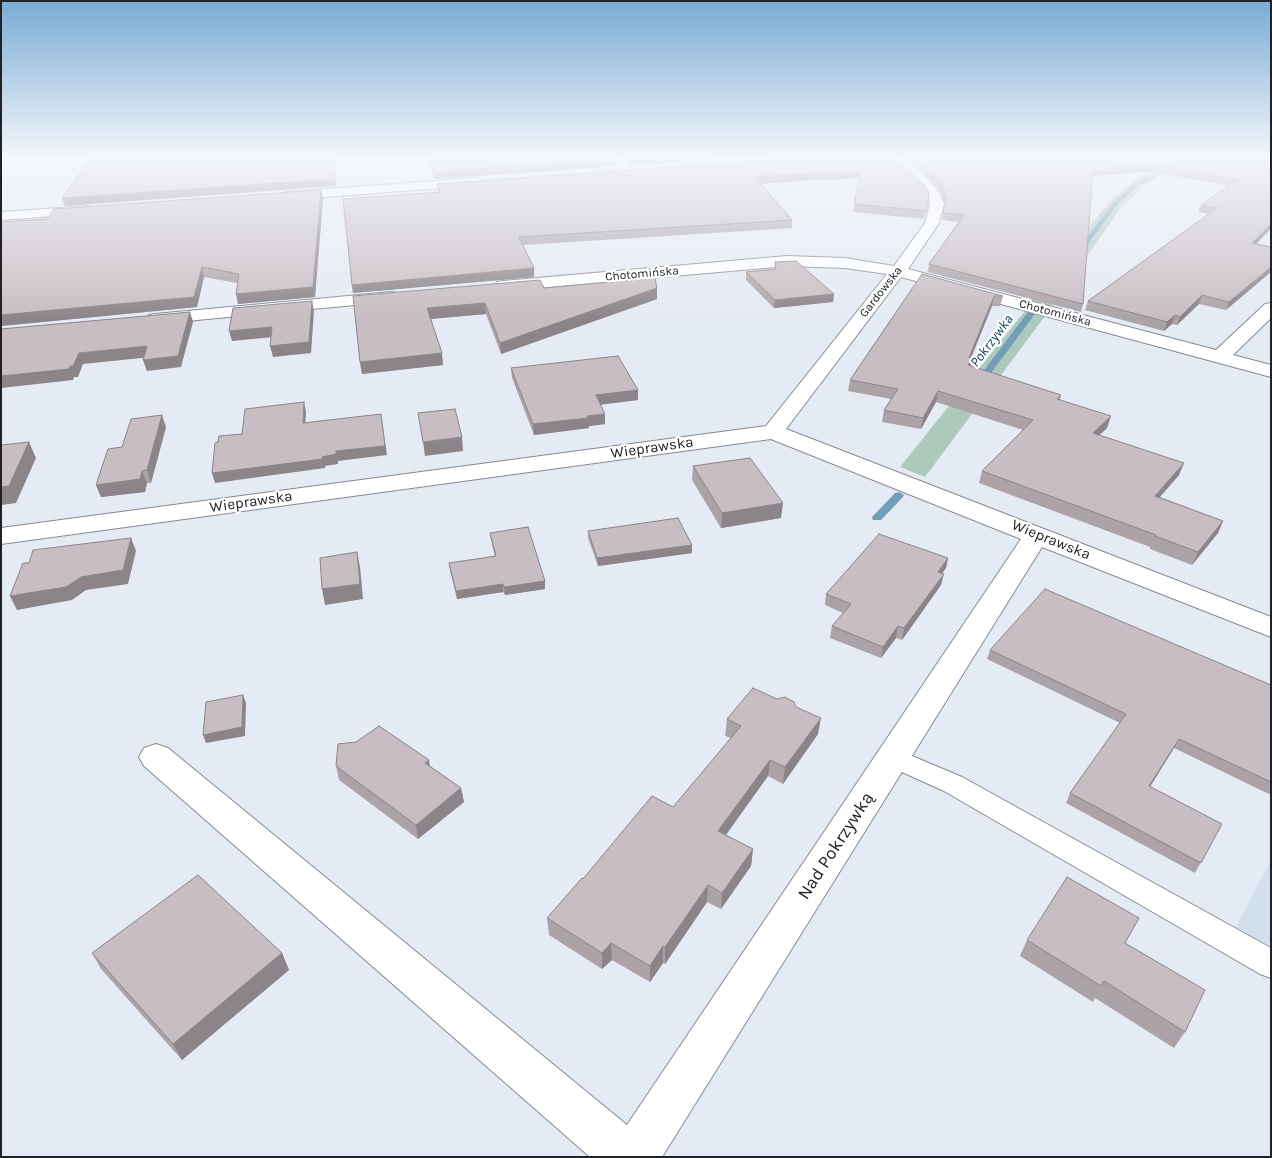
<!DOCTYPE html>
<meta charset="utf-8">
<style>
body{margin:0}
#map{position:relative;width:1272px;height:1158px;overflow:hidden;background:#e5ebf4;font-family:Karla,sans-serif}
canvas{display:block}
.frame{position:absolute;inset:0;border:2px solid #202225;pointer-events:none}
</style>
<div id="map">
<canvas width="1272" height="1158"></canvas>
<div class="frame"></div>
</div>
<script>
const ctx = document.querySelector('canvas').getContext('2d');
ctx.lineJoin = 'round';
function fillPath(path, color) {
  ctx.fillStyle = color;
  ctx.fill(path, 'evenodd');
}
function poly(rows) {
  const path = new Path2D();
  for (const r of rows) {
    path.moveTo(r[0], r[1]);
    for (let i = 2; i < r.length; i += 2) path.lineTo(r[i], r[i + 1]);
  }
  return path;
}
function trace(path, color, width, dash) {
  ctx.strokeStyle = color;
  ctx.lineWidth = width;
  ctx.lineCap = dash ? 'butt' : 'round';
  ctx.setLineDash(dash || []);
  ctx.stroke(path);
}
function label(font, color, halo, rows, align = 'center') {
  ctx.font = font + ' Karla,sans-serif';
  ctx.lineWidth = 4.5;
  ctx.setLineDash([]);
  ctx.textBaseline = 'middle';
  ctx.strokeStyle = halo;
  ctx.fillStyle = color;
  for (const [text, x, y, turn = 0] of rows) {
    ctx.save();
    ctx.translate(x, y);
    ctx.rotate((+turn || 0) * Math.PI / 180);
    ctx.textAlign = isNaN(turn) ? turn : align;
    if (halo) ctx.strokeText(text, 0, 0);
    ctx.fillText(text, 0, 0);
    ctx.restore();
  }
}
fillPath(poly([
 [1271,860,1271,946,1236,927]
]), '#d4dfee');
fillPath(poly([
 [1179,157,1197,157,1149,182,1122,206,1051,307,1029,301,1111,200,1134,180],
 [1025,311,1045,316,925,477,900,467]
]), '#accabb');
fillPath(poly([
 [1183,157,1190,157,1136,187,1117,205,1081,253,1077,253,1077,251,1113,203,1132,185,1183,157],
 [1028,312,1035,314,982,385,976,385,976,381,1028,312],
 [899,492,904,495,903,497,881,520,873,520,872,518,873,516,895,493,899,492]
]), '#749db8');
const service = poly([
 [599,157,614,157,623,160,635,171,630,174,627,173,617,164,599,157],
 [893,748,962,777,1271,948,1271,978,1260,974,944,791,884,764,881,757,884,750,893,748]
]);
const minor = poly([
 [880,157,895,157,921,172,939,192,944,204,939,223,908,269,1216,350,1265,304,1271,303,1271,318,1233,355,1271,365,1271,377,901,277,786,429,1271,617,1271,637,1042,547,662,1157,590,1157,144,766,139,757,144,748,156,744,168,748,627,1125,1021,539,771,439,1,544,1,528,766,426,887,274,845,268,787,266,503,291,497,290,495,286,497,282,503,281,787,256,845,258,894,266,925,223,930,204,928,196,913,178,880,157],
 [391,292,397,293,400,297,397,301,155,324,149,323,146,319,149,315,155,314,391,292]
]);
const tertiary = poly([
 [475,178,480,179,481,182,480,185,286,200,279,196,286,192,475,178],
 [88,206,95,210,93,213,1,220,1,212,88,206]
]);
trace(service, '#858a92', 2);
trace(minor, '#858a92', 2);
trace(tertiary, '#858a92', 2);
fillPath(service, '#fff');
fillPath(minor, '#fff');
fillPath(tertiary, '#fff');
fillPath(poly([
 [427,157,612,157,616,159,616,166,434,179],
 [621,157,733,157,631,165,624,159],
 [807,157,929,197,924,219,853,212,860,178,827,180,825,179,761,184,792,220,792,228,523,245,534,268,534,277,353,293,352,285,438,192,437,184],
 [899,157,1271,157,1256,244,1226,310,1199,304,1177,325,1172,324,1164,331,1085,310,1088,301,1209,214,1198,212,1201,205,1229,186,1169,175,1158,171,1092,176,1083,304,1081,312,928,272,929,264,959,222,942,220,945,204,940,191,922,170],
 [321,190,323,199,315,297,238,304,237,283,204,277,197,307,1,326,1,222,47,219],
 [775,262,834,294,833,302,774,308,746,280,746,272,775,269],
 [922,274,1003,296,1000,306,992,306,971,358,970,366,1061,395,1060,400,1107,428,1099,435,1179,475,1160,497,1223,521,1218,533,1192,565,1150,549,1150,547,979,483,982,471,1023,430,936,402,921,429,882,422,884,410,891,399,848,391,850,380],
 [544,288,657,299,501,354,486,314,431,319,443,365,362,374,360,362,353,296],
 [511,368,638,390,638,400,600,405,605,424,589,426,589,428,534,435,512,378],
 [166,427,151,483,147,483,145,492,101,497,96,485,122,447],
 [693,466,781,518,721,528,692,480],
 [588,531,692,553,598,566,588,538],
 [490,533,545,581,545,589,505,595,503,592,457,599,450,571,449,563,495,557,491,540],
 [948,558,946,568,942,573,941,585,902,640,896,638,881,658,830,638,832,626,843,613,825,605,826,594],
 [990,650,1271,685,1271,795,1174,748,1150,787,1222,824,1195,873,1066,803,1070,793,1120,723,987,659],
 [796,707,818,734,783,784,768,776,726,835,753,849,751,866,721,909,707,902,665,964,663,963,650,982,612,960,602,969,549,935,547,918,583,879,673,807,731,738,725,736,727,719],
 [336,766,430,766,461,788,464,802,418,839,339,780],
 [1027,940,1126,943,1185,1032,1174,1048,1095,998,1093,1002,1020,956],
 [92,953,282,953,289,970,182,1060,101,969]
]), '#aba3a7');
fillPath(poly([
 [334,157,336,186,65,206,62,198],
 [642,157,733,157,631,165,631,158],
 [616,159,616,166,434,179,433,172],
 [1160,164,1158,171,1091,176,1093,170],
 [861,171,860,178,827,180,828,174],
 [826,172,825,179,755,184,755,177],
 [321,190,323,199,315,297,238,304,236,294],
 [1271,224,1271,229,1249,251,1252,243],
 [202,267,204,277,197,307,1,326,1,315],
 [1271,267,1271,272,1226,310,1229,302],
 [534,268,534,277,353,293,352,285],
 [657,288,657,299,501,354,500,343],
 [834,294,833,302,774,308,775,300],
 [1202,295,1199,304,1177,325,1180,317],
 [994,296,992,306,968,365,972,359,970,369,966,376,969,358],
 [312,301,314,311,311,353,273,357,270,346],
 [485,303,486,314,429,319,427,308],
 [190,312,193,322,181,367,147,371,143,360],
 [1175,315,1172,324,1164,331,1167,322],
 [272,327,274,337,232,341,229,331],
 [147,346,151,357,83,364,78,377,74,377,73,380,1,388,1,376,79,353],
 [442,353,443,365,362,374,360,362],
 [638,390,638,400,596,405,596,395],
 [938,391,936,402,921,429,923,418],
 [304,402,306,412,305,432,303,423],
 [381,414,387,455,338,461,338,464,325,466,325,468,215,483,212,473,322,457],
 [605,414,605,424,589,426,589,428,534,435,533,424],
 [162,415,166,427,151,483,147,470],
 [1111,416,1107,428,1089,445,1093,433],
 [462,437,463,451,425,456,423,442],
 [29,442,36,458,16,503,1,505,1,487],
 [1184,463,1179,475,1150,508,1155,496],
 [142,471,147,483,145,492,101,497,96,485],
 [783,503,781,518,721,528,722,513],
 [1223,521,1218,533,1192,565,1198,552],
 [131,538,136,551,128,584,86,590,72,600,17,610,10,596],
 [692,545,692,553,598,566,597,558],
 [357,552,360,567,363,599,325,605,322,589],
 [948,558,946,568,935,583,938,572],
 [944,574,941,585,902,640,904,628],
 [545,581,545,589,505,595,504,587],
 [503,584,503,592,457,599,456,591],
 [898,626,896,638,881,658,883,647],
 [243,695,246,703,245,736,206,743,203,735],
 [821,718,818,734,783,784,785,767],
 [1179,739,1174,748,1144,796,1149,786],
 [429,760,431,774,425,763],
 [770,760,768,776,717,847,718,831],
 [461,788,464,802,418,839,416,825],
 [753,849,751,866,721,909,722,893],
 [708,885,707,902,665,964,665,947],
 [611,943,612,960,602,969,602,953],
 [663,946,663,963,650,982,650,966],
 [282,953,289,970,182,1060,173,1044]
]), '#8b8488');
const building = poly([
 [103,157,333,157,335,179,62,198,89,160,103,157],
 [428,157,612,157,616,159,433,172,428,157],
 [807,157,889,157,913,173,928,190,929,197,926,211,854,204,861,171,828,174,826,172,755,177,792,220,519,237,534,268,352,285,343,199,440,192,437,184,807,157],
 [912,157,1271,157,1271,224,1252,243,1271,247,1271,267,1229,302,1202,295,1180,317,1175,315,1167,322,1088,301,1217,208,1201,205,1237,180,1171,168,1160,164,1093,170,1083,304,929,264,964,215,943,213,947,197,942,184,923,164,912,157],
 [321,190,313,287,236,294,239,274,202,267,194,297,1,315,1,222,47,219,54,209,321,190],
 [796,261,834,294,775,300,746,272,776,269,775,262,796,261],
 [922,274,1003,296,994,296,969,358,972,359,968,365,1061,395,1057,399,1111,416,1093,433,1184,463,1155,496,1223,521,1198,552,1155,536,1156,535,982,471,1033,420,938,391,923,418,884,410,898,389,850,380,922,274],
 [655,278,657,288,500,343,485,303,427,308,442,353,360,362,353,296,540,280,544,288,655,278],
 [312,301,309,342,270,346,272,327,229,331,233,308,312,301],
 [190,312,178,356,143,360,147,346,79,353,73,366,70,366,69,369,1,376,1,329,190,312],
 [618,356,638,390,596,395,605,414,587,416,588,418,533,424,511,368,618,356],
 [304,402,303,423,381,414,385,446,336,451,336,454,322,457,323,459,212,473,215,443,218,442,219,436,242,434,245,409,304,402],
 [455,409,462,437,423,442,418,413,455,409],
 [162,415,147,470,142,471,140,479,96,485,108,449,122,447,131,419,162,415],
 [29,442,9,486,1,487,1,445,29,442],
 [750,458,783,503,722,513,693,466,750,458],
 [678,518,692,545,597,558,588,531,678,518],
 [528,527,545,581,504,587,503,584,456,591,449,563,496,556,490,533,528,527],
 [879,534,948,558,938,572,944,574,904,628,898,626,883,647,832,626,851,604,826,594,879,534],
 [131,538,123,570,81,577,66,587,10,596,23,563,29,563,33,550,131,538],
 [357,552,360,584,322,589,320,558,357,552],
 [1045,589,1271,685,1271,782,1179,739,1149,786,1222,824,1201,863,1070,793,1126,714,990,650,1045,589],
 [753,688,777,699,785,697,794,702,796,707,821,718,785,767,770,760,718,831,753,849,722,893,708,885,665,947,663,946,650,966,611,943,602,953,547,918,582,878,583,879,652,796,673,807,741,726,727,719,753,688],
 [243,695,242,727,203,735,206,702,243,695],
 [379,726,429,760,425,763,461,788,416,825,336,766,338,744,356,742,379,726],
 [198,875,282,953,173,1044,92,953,198,875],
 [1067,877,1139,918,1125,943,1205,990,1185,1032,1104,981,1101,986,1027,940,1067,877]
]);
fillPath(building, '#c7bdc2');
trace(building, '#8b8488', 1);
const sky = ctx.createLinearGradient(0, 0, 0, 320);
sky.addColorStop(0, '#79abd5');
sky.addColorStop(0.49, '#f3f6fa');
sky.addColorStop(1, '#f3f6fa00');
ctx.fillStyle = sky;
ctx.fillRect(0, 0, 1272, 320);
label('12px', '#202225', '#fff', [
 ["Chotomińska",642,274,-5],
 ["Gardowska",881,292,-52],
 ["Chotomińska",1055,313,15]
]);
label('italic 14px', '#083e5a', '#fff', [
 ["Pokrzywka",992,341,-53]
]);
label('15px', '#202225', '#fff', [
 ["Wieprawska",652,448,-8],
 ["Wieprawska",251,502,-8],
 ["Wieprawska",1051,540,22]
]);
label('18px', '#202225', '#fff', [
 ["Nad Pokrzywką",836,846,-57]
]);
</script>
